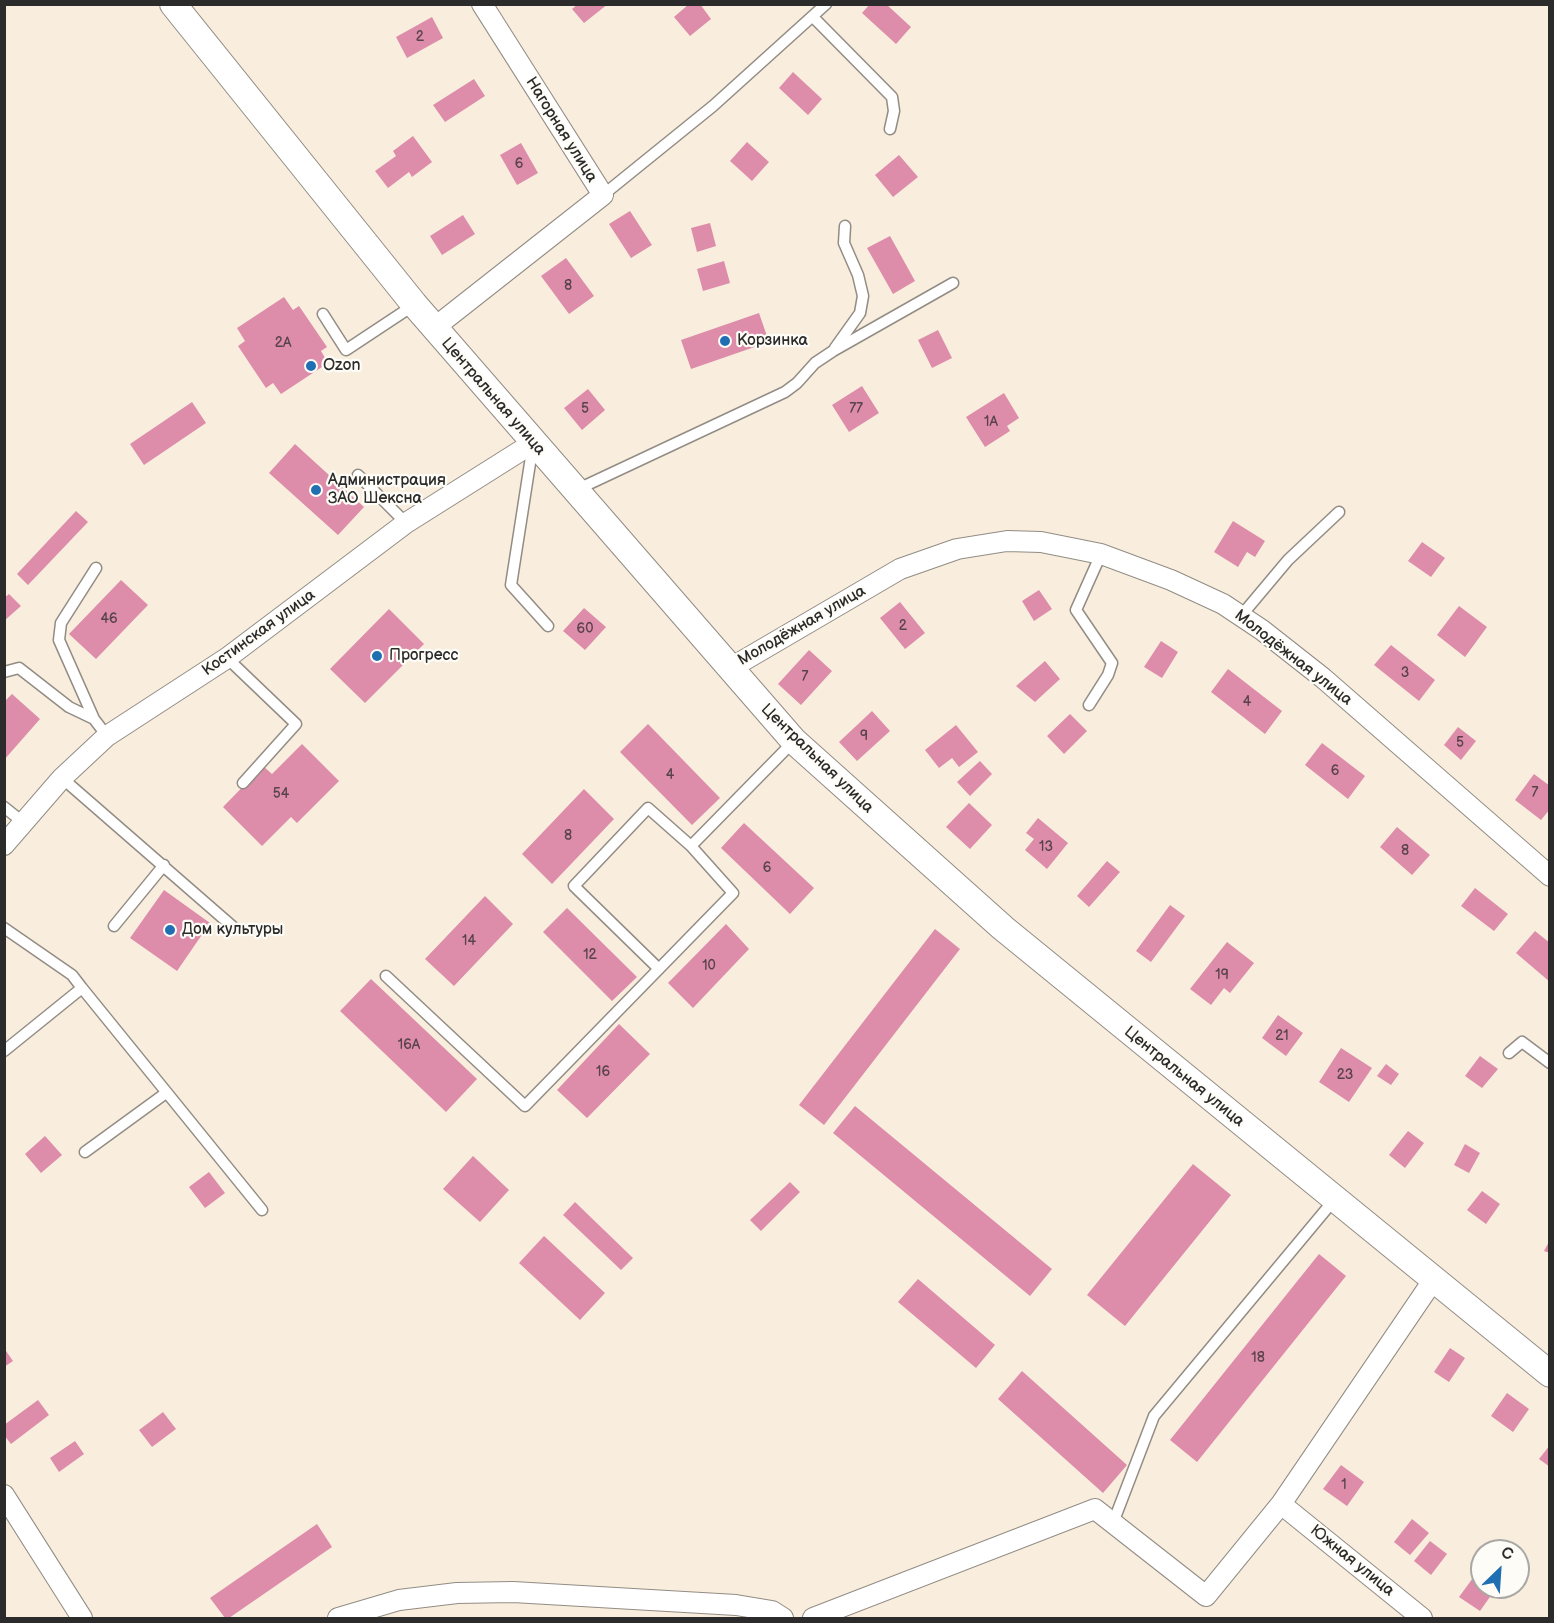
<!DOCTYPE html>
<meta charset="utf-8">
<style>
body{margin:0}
#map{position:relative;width:1554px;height:1623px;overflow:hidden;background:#f9eede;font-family:"Balsamiq Sans",sans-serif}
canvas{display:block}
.frame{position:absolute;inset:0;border:6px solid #2b2b2b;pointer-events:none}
.north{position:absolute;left:1470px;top:1539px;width:60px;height:60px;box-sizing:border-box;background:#fdfcf7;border:2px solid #a9a8a5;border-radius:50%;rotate:25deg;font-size:16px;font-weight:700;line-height:24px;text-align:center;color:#2b2b2b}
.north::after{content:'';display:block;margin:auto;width:21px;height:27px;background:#1f6fb2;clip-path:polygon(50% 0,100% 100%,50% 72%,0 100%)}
</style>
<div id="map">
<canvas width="1554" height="1623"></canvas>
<div class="frame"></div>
<div class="north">С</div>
</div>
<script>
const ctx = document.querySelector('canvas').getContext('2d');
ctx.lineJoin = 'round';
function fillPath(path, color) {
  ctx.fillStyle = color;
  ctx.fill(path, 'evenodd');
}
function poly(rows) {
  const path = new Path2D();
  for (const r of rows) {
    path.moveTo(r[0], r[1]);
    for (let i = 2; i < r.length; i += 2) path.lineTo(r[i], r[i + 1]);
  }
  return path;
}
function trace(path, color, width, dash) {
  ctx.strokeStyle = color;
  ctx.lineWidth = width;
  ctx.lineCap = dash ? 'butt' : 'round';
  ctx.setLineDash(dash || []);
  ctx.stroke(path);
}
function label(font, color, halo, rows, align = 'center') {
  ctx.font = font + ' "Balsamiq Sans",sans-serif';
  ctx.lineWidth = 4.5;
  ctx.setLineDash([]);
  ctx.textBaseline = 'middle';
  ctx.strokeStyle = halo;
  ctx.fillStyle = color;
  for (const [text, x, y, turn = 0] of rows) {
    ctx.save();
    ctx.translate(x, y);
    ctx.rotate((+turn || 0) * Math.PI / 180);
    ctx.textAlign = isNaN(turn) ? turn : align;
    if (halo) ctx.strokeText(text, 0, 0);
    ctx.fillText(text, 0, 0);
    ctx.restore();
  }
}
fillPath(poly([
 [578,4,608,4,584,23,572,9],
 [689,4,700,4,711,19,690,36,674,17],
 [870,4,886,4,911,27,896,44,862,13],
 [432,17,443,38,407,58,396,37],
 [793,72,822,99,808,115,779,88],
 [474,79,485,96,445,122,433,105],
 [413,136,432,162,412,177,409,172,388,188,375,171,396,156,393,151],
 [747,142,769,162,752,181,730,161],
 [521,143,538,173,517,185,500,155],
 [899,155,918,177,893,197,875,175],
 [630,211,652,245,631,258,609,224],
 [463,215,475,234,442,255,430,236],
 [710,223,716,246,697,252,691,228],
 [890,236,915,281,893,294,867,248],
 [566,258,594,296,569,314,541,276],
 [724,261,730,283,703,291,697,269],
 [284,297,293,310,299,306,327,347,321,351,328,363,281,394,273,383,266,388,238,346,245,341,237,328],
 [759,313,769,342,691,369,681,340],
 [938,330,952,358,932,368,918,340],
 [862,386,879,413,849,432,832,405],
 [588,389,605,410,582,430,564,408],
 [1004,393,1019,418,1007,426,1010,431,985,447,966,417],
 [192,402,206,423,144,465,130,444],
 [295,444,364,507,338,535,269,473],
 [76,511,88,522,28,585,17,574],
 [1233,521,1265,541,1255,557,1247,552,1238,567,1214,552],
 [1422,542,1445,558,1431,577,1408,561],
 [121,580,148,605,96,659,69,634],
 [1039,590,1052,609,1034,621,1022,601],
 [9,594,21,606,4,621,4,598],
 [900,602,925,633,905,649,880,618],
 [1459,606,1487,627,1465,657,1437,635],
 [584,608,606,627,585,650,563,631],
 [389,609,424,644,365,703,330,669],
 [1161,641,1178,652,1162,678,1144,667],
 [1391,645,1435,680,1419,701,1374,665],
 [809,650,832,671,801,705,778,684],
 [1045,661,1060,679,1035,702,1016,686],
 [1228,669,1282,711,1265,734,1211,692],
 [12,694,40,719,4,760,4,702],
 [872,711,890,731,857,761,839,742],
 [1070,714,1087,731,1064,754,1047,736],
 [648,724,720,798,692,825,620,752],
 [956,725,978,752,959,767,952,758,939,768,925,750],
 [1458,727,1476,741,1461,760,1444,745],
 [1322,743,1365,776,1348,799,1305,765],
 [302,744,339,781,297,823,291,817,262,846,223,807,263,766,272,774],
 [980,761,992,774,970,796,957,782],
 [1534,774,1550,786,1550,809,1541,820,1515,800],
 [584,789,614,819,552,884,522,854],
 [969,803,992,825,970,849,946,827],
 [1038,818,1068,843,1047,869,1025,850,1034,839,1026,833],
 [744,823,814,888,790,914,721,848],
 [1397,827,1430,855,1412,875,1380,847],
 [1107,861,1120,872,1089,907,1077,896],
 [1475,888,1508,914,1494,931,1461,906],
 [164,890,210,923,177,971,130,938],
 [485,896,513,924,454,986,425,959],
 [1170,905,1185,916,1151,962,1136,951],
 [567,908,637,977,612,1001,543,932],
 [726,924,749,949,693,1008,668,983],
 [935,929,960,949,824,1125,799,1105],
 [1535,931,1550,943,1550,982,1516,953],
 [1227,942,1254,963,1230,993,1224,988,1211,1005,1190,989],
 [371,979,477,1079,446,1112,340,1011],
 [1278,1015,1303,1033,1286,1056,1262,1038],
 [619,1024,650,1054,587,1118,557,1090],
 [1341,1048,1372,1068,1349,1102,1319,1082],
 [1480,1056,1498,1069,1482,1088,1465,1076],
 [1386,1064,1399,1074,1391,1085,1377,1076],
 [855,1106,1052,1269,1030,1296,833,1133],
 [1408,1131,1424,1143,1405,1168,1389,1155],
 [45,1136,62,1155,41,1173,25,1154],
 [1465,1144,1480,1153,1469,1173,1454,1165],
 [473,1156,509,1190,480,1222,443,1189],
 [1193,1164,1231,1195,1125,1326,1087,1295],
 [209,1172,225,1193,205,1208,189,1187],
 [790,1182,800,1192,761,1231,750,1220],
 [1482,1191,1500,1204,1486,1224,1467,1210],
 [575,1202,633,1258,621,1270,563,1215],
 [544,1236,605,1293,580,1320,519,1263],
 [1550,1240,1550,1253,1544,1251],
 [1319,1254,1346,1276,1197,1462,1170,1440],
 [918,1279,995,1345,976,1368,898,1302],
 [4,1348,13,1361,4,1367],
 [1450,1348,1465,1358,1449,1382,1434,1372],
 [1022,1371,1127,1465,1103,1493,998,1399],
 [1507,1393,1529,1409,1513,1432,1491,1416],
 [38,1400,49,1415,11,1444,4,1435,4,1425],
 [163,1412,176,1429,152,1447,139,1430],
 [75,1441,84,1454,59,1472,50,1458],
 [1550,1445,1550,1467,1539,1459],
 [1341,1465,1364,1482,1347,1506,1323,1489],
 [1412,1519,1429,1533,1410,1555,1394,1542],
 [317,1524,332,1547,229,1618,225,1618,210,1598],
 [1430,1541,1447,1554,1431,1575,1414,1561],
 [1478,1571,1482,1574,1482,1587,1497,1587,1480,1611,1459,1597]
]), '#dd8caa');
const service = poly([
 [814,18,892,97,894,111,890,129],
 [603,195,713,106,826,4],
 [323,314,346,350,414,305],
 [835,348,860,313,863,296,858,275,844,243,845,226],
 [533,444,511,585,548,626],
 [358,475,406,523],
 [576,490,785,392,797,383,815,363,833,351,953,283],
 [1241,616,1288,560,1339,512],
 [227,658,296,724,243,783],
 [4,672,19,668,69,707,94,719,107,736],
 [1089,705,1108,675,1112,663,1076,610,1101,554],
 [94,719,59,640,61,623,96,568],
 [62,778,232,926],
 [4,807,24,823],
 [114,926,164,865],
 [4,928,72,975,82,988,4,1051],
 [659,969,574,886,648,808,691,846],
 [386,976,525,1106,733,893,691,846,794,741],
 [82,988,262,1210],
 [1509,1053,1522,1042,1550,1063],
 [85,1152,166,1093],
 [1113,1523,1154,1416,1334,1200]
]);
const minor = poly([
 [434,328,603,195,482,4],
 [729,669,900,569,957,549,1007,541,1041,542,1101,554,1171,580,1223,604,1262,630,1323,678,1550,876],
 [4,845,62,778,107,736,227,658,406,523,533,443],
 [4,1495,82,1618],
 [1281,1504,1422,1618],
 [338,1618,399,1600,457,1593,513,1592,736,1605,772,1611,783,1618],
 [813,1618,1095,1509,1206,1596,1281,1504,1434,1279]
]);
const tertiary = poly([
 [173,4,414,304,794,741,1003,928,1550,1374]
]);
trace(service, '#928c84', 13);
trace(minor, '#928c84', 22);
trace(tertiary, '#928c84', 28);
trace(service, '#fff', 10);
trace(minor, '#fff', 20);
trace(tertiary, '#fff', 26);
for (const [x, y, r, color] of [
 [725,341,6,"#1f6fb2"],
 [311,366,6,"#1f6fb2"],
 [316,490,6,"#1f6fb2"],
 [377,656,6,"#1f6fb2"],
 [170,930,6,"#1f6fb2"]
]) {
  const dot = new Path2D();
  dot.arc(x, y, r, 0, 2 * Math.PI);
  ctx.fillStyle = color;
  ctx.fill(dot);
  trace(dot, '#fdfcf7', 2);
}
label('14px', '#58434b', null, [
 ["2",420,37],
 ["6",519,164],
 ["8",568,286],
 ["2А",283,343],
 ["5",585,409],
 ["77",856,409],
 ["1А",991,422],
 ["46",109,619],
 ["2",903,626],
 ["60",585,629],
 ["3",1405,673],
 ["7",805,677],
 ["4",1247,702],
 ["9",864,736],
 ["5",1460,743],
 ["6",1335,771],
 ["4",670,775],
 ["7",1535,793],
 ["54",281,794],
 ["8",568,836],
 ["13",1046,847],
 ["8",1405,851],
 ["6",767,868],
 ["14",469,941],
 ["12",590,955],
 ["10",709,966],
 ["19",1222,975],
 ["21",1282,1036],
 ["16А",409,1045],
 ["16",603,1072],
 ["23",1345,1075],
 ["18",1258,1358],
 ["1",1344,1485]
]);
label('16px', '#2b2b2b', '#fdfcf7', [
 ["Нагорная улица",561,130,58],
 ["Центральная улица",493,397,49],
 ["Молодёжная улица",802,626,-30],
 ["Костинская улица",259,633,-36],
 ["Молодёжная улица",1293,658,38],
 ["Центральная улица",817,759,44],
 ["Центральная улица",1184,1077,39],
 ["Южная улица",1352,1561,39]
]);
label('16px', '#2b2b2b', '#fdfcf7', [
 ["Корзинка",737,341],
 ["Ozon",323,366],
 ["Администрация",328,481],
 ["ЗАО Шексна",328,499],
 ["Прогресс",389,656],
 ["Дом культуры",182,930]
], 'left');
</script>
